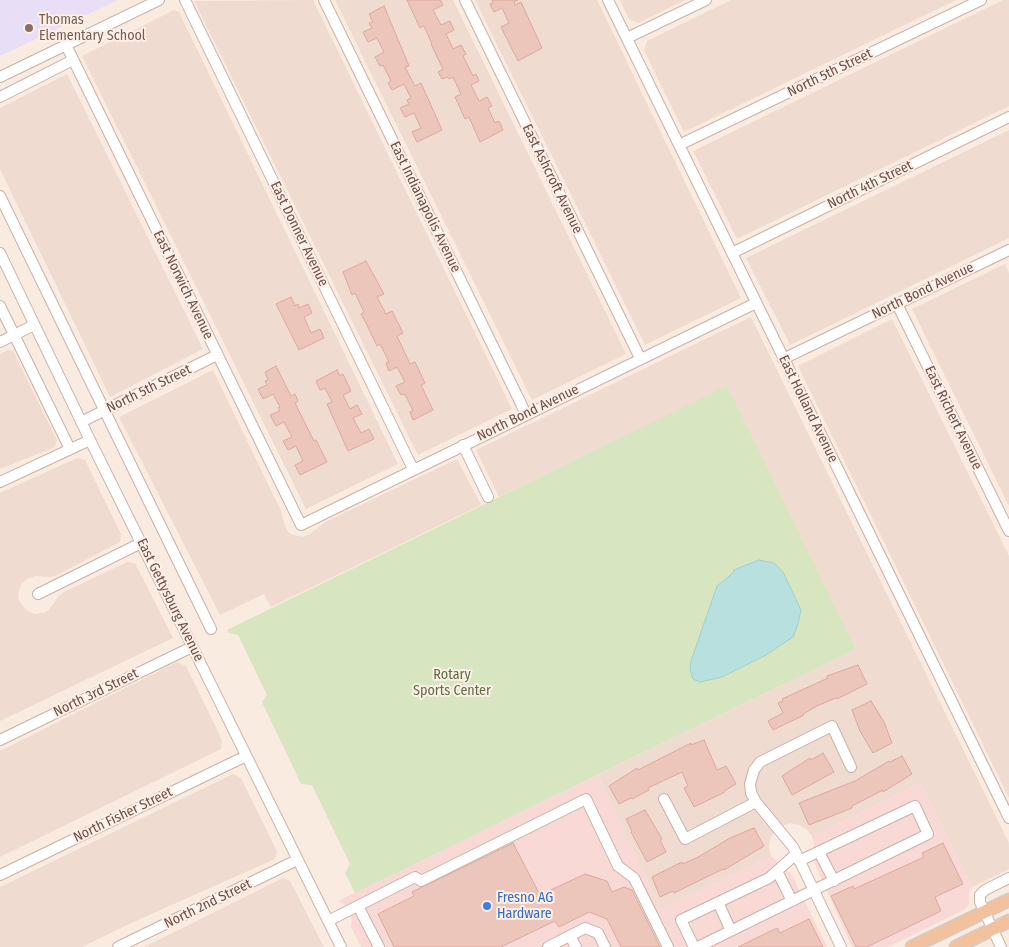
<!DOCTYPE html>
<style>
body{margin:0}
canvas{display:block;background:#f9ebe0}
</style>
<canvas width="1009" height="947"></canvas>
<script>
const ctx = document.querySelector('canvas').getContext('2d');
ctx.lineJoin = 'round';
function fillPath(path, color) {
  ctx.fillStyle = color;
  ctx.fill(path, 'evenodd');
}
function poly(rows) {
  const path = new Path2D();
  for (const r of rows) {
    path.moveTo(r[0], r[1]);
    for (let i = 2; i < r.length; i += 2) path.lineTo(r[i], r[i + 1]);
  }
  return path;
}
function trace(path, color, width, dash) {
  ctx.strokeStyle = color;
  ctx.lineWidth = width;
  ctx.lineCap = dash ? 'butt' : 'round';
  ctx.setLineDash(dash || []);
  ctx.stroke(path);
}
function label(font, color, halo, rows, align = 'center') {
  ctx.font = font + ' "Fira Sans Condensed",sans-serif';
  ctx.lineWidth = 4;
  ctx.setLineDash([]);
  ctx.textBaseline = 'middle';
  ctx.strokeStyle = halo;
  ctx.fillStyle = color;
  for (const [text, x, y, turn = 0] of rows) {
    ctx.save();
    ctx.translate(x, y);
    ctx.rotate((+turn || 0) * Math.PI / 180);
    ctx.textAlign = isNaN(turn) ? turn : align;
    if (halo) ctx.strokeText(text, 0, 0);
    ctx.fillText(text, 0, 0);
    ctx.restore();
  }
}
fillPath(poly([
 [313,0,512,409,418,455,194,1],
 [335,0,453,0,626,354,532,400],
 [475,0,597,0,741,298,645,345],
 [620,0,685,0,638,23,629,19],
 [731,0,956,0,684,132,644,50,647,41],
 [1003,0,1009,0,1009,106,737,239,693,151],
 [174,10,179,12,398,464,306,509,82,56],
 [67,74,203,349,110,397,0,169,0,108],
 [1009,130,1009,238,790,345,746,258],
 [1005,264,1009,273,1009,506,912,309],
 [751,317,1009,843,1009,869,972,887,921,783,812,836,806,829,799,825,790,823,782,826,775,831,770,839,769,847,771,856,661,909,598,775,856,649,727,387,499,497,476,450],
 [892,319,1009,556,1009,798,798,366],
 [8,350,13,351,57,440,55,447,0,469,0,354],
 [213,370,281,511,285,526,288,532,293,535,303,537,310,534,325,522,457,459,481,505,271,607,264,594,220,615,119,417],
 [77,458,85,460,121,534,120,542,57,575,50,577,35,576,27,579,22,583,19,590,18,598,22,605,28,611,35,614,43,613,49,610,59,596,64,592,127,562,135,563,173,638,0,721,0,493],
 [177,662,186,666,222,740,221,749,0,857,0,751],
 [233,774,241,778,277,851,275,859,129,924,82,947,0,947,0,887],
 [283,878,290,881,324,947,144,947]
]), '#f0dbd0');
fillPath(poly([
 [598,775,661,909,771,856,792,875,827,947,361,947,351,927,352,920,344,904,338,901],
 [921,783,972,887,969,892,969,904,965,909,888,947,852,947,815,864,813,857,814,844,812,836]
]), '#f9d9d5');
fillPath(poly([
 [0,0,118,0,0,56]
]), '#e8def5');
fillPath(poly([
 [727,386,856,649,355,893,345,873,350,864,312,785,301,784,262,702,267,695,238,635,229,633,227,630]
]), '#d7e5c1');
const water = poly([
 [759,560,774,563,783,572,801,610,798,624,793,637,766,655,722,677,700,682,693,679,690,670,691,661,717,586,733,573,734,570,759,560]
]);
fillPath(water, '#b8e0de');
trace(water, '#9fd1cf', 1);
const building = poly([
 [407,0,440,0,443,5,433,10,441,25,450,21,454,30,446,34,453,49,461,45,466,54,463,56,473,76,476,74,479,81,471,85,479,101,487,97,492,106,488,108,495,123,499,121,503,130,480,142,469,117,465,119,455,97,461,94,453,77,449,79,447,77,442,79,438,72,443,69,431,44,432,44,424,26,420,28,407,0],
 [492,0,518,0,514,2,515,5,521,2,542,48,518,61,501,27,509,23,502,8,494,12,490,4,493,3,492,0],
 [384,6,409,66,405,67,415,86,421,83,442,130,417,142,412,132,421,128,414,113,405,117,400,108,409,104,407,100,411,98,404,84,392,90,388,83,391,81,383,65,380,66,375,57,384,52,377,38,368,42,363,32,372,28,369,23,373,22,369,14,384,6],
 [366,261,384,294,377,297,386,314,392,311,403,333,397,336,410,364,415,362,425,383,421,385,433,410,413,420,410,412,413,411,405,394,401,395,396,386,405,382,397,367,389,371,386,363,389,362,380,344,377,346,365,321,361,314,364,312,355,293,352,295,343,272,366,261],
 [291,297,295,306,298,304,299,308,308,304,312,313,304,317,311,333,320,329,324,338,299,350,276,304,291,297],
 [276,366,291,396,295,394,298,401,295,403,314,441,316,440,327,462,300,475,295,465,303,461,296,446,288,450,283,441,292,437,284,422,276,426,270,415,280,411,278,408,280,407,273,394,263,399,258,389,267,385,265,381,268,380,265,372,276,366],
 [337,370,340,376,343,374,351,391,343,395,350,409,357,405,362,414,353,418,361,433,369,429,374,439,348,451,327,404,332,402,325,388,320,390,316,381,337,370],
 [858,665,867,684,837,699,836,698,819,705,803,714,804,715,773,730,768,721,783,713,778,703,783,701,782,699,828,678,827,676,858,665],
 [871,701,884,722,892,743,873,753,860,731,852,710,871,701],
 [704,740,717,770,726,766,736,784,724,791,725,792,694,807,684,788,688,786,682,772,648,788,649,790,632,799,631,798,619,804,609,786,637,768,638,770,691,743,691,745,704,740],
 [823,753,834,772,792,795,782,776,810,758,811,760,823,753],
 [902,756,912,774,883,792,883,790,852,806,852,808,809,825,799,803,855,781,889,761,890,762,902,756],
 [645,810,662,839,660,840,666,852,647,862,631,832,632,831,626,819,645,810],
 [754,828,764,846,724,870,723,869,674,893,673,891,660,897,652,877,682,862,683,864,700,856,730,838,754,828],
 [513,843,540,895,585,874,607,881,612,892,624,887,632,890,660,947,621,947,607,919,589,912,559,927,555,921,501,947,394,947,378,914,414,896,412,892,513,843],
 [943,843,963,884,935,897,941,911,867,947,856,947,831,896,853,886,854,889,924,857,922,853,943,843],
 [809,919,823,947,738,947,777,928,780,933,809,919]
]);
fillPath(building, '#ecc5bb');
trace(building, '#dda99d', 1);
const minor = poly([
 [185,0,413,469],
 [324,0,526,414],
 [465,0,640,358],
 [608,0,1009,818],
 [627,38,706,0],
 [66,45,301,525,756,303],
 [0,77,159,0],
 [0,97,73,60],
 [679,145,981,0],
 [0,196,211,629],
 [0,253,90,440,341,947],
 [732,253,1009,117],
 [897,304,1009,531],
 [0,306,70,449],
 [0,342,34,325],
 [783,359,1009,250],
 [81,422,217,355],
 [463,445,488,497],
 [0,482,90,440],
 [38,594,141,543],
 [0,740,192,647],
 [664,799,685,839,756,802,793,847,841,947],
 [756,802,751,793,750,784,754,770,760,762,832,726,851,767],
 [819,852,834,881],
 [777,871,792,901],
 [0,875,246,756],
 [718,902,731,931],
 [358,906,379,947],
 [328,921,415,877,421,881,586,799,618,866,634,878,668,947],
 [570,936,576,947],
 [118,947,297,860],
 [548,947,585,928,598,933,605,947],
 [694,947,681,920,769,878,796,854],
 [698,947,928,834,915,806,799,861],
 [1001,947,980,902,980,895,985,890,1009,878]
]);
const major = poly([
 [912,947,1009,900],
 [956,947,1009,921]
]);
trace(minor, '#c8b1a9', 12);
trace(major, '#d3cac9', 15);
trace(minor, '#fff', 10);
trace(major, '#f2c29e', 12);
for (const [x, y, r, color] of [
 [29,28,5,"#8d6e63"],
 [487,906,5,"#3f7fe0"]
]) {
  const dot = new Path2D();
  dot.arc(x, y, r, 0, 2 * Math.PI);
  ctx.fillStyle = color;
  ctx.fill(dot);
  trace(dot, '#fdefe6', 2);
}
label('14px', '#785e54', '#fdefe6', [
 ["Thomas",39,20],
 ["Elementary School",39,36]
], 'left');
label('14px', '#6d504a', '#fdefe6', [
 ["North 5th Street",830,73,-26],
 ["East Ashcroft Avenue",552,179,64],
 ["North 4th Street",870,185,-26],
 ["East Indianapolis Avenue",425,207,64],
 ["East Donner Avenue",299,234,64],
 ["East Norwich Avenue",183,285,64],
 ["North Bond Avenue",923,291,-26],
 ["North 5th Street",149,389,-26],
 ["East Holland Avenue",808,409,64],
 ["North Bond Avenue",528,413,-26],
 ["East Richert Avenue",953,418,64],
 ["East Gettysburg Avenue",170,600,64],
 ["North 3rd Street",96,693,-26],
 ["North Fisher Street",123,815,-26],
 ["North 2nd Street",208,904,-26]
]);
label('14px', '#5b7244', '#fdefe6', [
 ["Rotary",452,675],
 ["Sports Center",452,691]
]);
label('14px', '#366cbe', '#fdefe6', [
 ["Fresno AG",497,898],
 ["Hardware",497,914]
], 'left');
</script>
